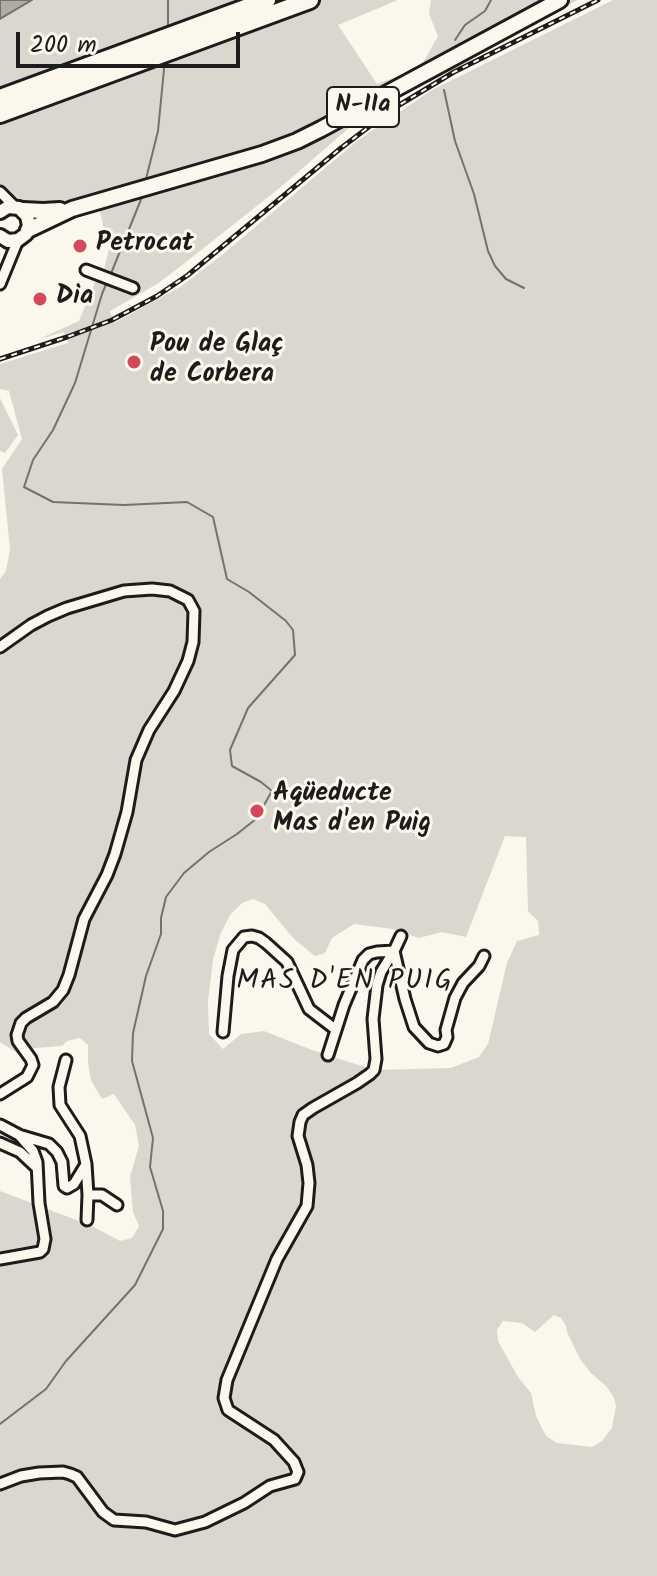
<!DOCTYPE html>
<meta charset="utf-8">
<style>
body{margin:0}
#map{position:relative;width:657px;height:1576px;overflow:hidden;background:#fbf7ec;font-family:Kalam,sans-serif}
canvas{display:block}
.scale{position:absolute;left:16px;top:32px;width:224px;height:36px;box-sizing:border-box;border:4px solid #1c1c1c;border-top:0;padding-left:10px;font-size:24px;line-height:28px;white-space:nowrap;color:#1c1c1c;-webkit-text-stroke:6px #fbf7ec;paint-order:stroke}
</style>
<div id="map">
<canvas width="657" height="1576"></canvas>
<div class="scale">200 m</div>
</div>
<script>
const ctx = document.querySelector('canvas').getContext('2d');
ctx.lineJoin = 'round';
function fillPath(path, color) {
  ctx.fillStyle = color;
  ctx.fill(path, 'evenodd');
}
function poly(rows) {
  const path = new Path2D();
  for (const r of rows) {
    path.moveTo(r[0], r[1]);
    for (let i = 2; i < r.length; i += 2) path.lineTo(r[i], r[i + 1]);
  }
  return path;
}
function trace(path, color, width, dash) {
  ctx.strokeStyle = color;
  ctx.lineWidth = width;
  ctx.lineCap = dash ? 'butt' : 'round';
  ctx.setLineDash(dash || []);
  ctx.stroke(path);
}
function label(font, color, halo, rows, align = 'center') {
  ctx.font = font + ' Kalam,sans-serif';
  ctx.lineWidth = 6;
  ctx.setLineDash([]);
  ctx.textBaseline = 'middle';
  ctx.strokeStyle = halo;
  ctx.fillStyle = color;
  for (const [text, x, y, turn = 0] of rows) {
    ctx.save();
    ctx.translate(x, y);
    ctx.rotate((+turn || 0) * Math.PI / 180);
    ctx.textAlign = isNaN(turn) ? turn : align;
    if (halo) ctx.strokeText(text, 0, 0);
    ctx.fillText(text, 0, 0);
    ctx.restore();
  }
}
fillPath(poly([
 [32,0,398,0,338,25,377,84,420,68,438,36,429,14,431,0,578,0,460,60,404,92,357,121,282,186,181,266,157,284,110,311,114,323,180,287,222,255,357,141,432,90,613,0,657,0,657,1576,0,1576,0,1191,92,1226,120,1241,132,1238,139,1226,133,1212,130,1177,139,1146,135,1125,114,1094,102,1099,91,1080,88,1063,88,1045,80,1038,67,1041,62,1046,35,1048,17,1053,0,1042,0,579,6,571,10,549,2,469,22,439,9,391,0,389,0,364,68,343,64,332,39,339,79,321,96,280,102,282,106,271,104,269,109,249,96,195,44,208,25,202,12,195,0,185,0,19],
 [505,836,526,837,528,911,538,921,539,935,517,941,507,963,488,1044,479,1057,451,1068,374,1070,312,1050,264,1031,241,1034,223,1049,209,1034,208,1001,213,960,220,935,230,915,242,903,253,899,265,904,294,939,315,956,325,953,332,938,354,924,392,929,419,938,442,932,466,937],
 [554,1315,561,1318,565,1324,568,1334,580,1359,590,1372,607,1387,614,1398,616,1406,612,1428,602,1441,592,1447,557,1443,546,1436,536,1416,531,1393,518,1377,498,1341,497,1330,503,1321,522,1323,535,1332],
 [0,398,18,435,5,453,0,451]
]), '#dad7ce');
const water = poly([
 [0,0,32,0,0,19,0,0]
]);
fillPath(water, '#afaca5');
trace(water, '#74726e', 2);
trace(poly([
 [168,29,168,0],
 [455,40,465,25,485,11,491,0],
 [444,90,455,141,474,194,488,251,495,266,506,279,524,288],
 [145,183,158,131,165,59],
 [110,276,142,197],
 [0,1424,46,1389,66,1361,135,1285,163,1229,163,1211,150,1167,153,1138,132,1061,133,1033,146,976,161,934,161,918,166,897,184,873,209,852,237,834,256,819,272,791,261,782,232,766,230,750,248,708,295,655,293,630,286,621,249,592,227,579,213,517,187,502,124,505,53,502,24,487,33,460,53,430,75,383,102,294,107,282]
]), '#74726e', 2);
const minor = poly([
 [0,192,15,207],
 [86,270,133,288],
 [0,284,18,240],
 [0,647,31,625,48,616,67,608,124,591,152,589,170,591,188,600,194,611,193,642,188,661,174,691,149,730,136,760,127,812,115,854,107,875,84,919,69,975,63,990,53,1002,26,1018,21,1023,17,1035,18,1041,31,1059,33,1065,27,1077,0,1094],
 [394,951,405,999,414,1027,429,1043,438,1046,444,1044,447,1037,446,1030,455,998,463,983,479,966,484,956],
 [223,1032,228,976,233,950,244,937,252,936,259,938,266,943,287,962,309,1009,335,1029],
 [328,1055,344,1005,363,960,369,954,377,952,394,951],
 [66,1060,59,1087,60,1105,80,1136,86,1164,88,1195,87,1220],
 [0,1125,19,1135,33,1151,37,1162,39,1203,45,1239,43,1249,40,1252,0,1259],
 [22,1136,49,1144,57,1152,62,1162,64,1186,67,1188,74,1184,85,1166],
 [0,1143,20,1152,36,1167],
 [88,1195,102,1195,117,1205],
 [0,1484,21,1476,39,1473,63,1472,70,1474,77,1477,103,1512,114,1520,146,1522,175,1530,205,1522,244,1503,270,1486,295,1479,298,1472,294,1462,274,1440,228,1410,224,1398,227,1380,277,1259,307,1206,309,1183,307,1165,298,1136,300,1122,303,1115,313,1108,357,1083,370,1074,374,1070,376,1059,373,1019,377,985,381,972,394,951,401,936]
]);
const secondary = poly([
 [0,212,8,207,19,208,27,216,29,226,26,234,18,240,8,241,0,236]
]);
const primary = poly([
 [23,210,43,211,60,210],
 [28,230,72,209,262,154,297,141,321,129,560,0]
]);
const motorway = poly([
 [0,98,267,0],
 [0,114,310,0]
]);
trace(minor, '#1c1c1c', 15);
trace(secondary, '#1c1c1c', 18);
trace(primary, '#1c1c1c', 20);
trace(motorway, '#1c1c1c', 22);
trace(minor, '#fbf7ec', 9);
trace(secondary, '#fbf7ec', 12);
trace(primary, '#fbf7ec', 14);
trace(motorway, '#fbf7ec', 16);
const rail = poly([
 [0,359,67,337,112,320,157,296,188,275,341,148,391,110,454,72,598,0]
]);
trace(rail, '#1c1c1c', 5);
trace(rail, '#fbf7ec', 2, [6]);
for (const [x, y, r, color] of [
 [80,246,8,"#d1495b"],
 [40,299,8,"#d1495b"],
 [134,362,8,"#d1495b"],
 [257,811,8,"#d1495b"]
]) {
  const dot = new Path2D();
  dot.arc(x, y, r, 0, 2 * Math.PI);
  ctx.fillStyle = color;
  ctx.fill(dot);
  trace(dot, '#fbf7ec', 3);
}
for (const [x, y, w] of [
 [363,107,72]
]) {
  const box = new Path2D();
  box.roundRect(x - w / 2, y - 20, w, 40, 6);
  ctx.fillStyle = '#fbf7ec';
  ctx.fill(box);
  trace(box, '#1c1c1c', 2);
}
label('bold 24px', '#1c1c1c', null, [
 ["N-IIa",363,107]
]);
label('bold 26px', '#1c1c1c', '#fbf7ec', [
 ["Petrocat",96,246],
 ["Dia",56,299],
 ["Pou de Glaç",150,347],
 ["de Corbera",150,377],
 ["Aqüeducte",273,796],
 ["Mas d'en Puig",273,826]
], 'left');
ctx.letterSpacing = '2px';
label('28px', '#1c1c1c', '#fbf7ec', [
 ["MAS D'EN PUIG",345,983]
]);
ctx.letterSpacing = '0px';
</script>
